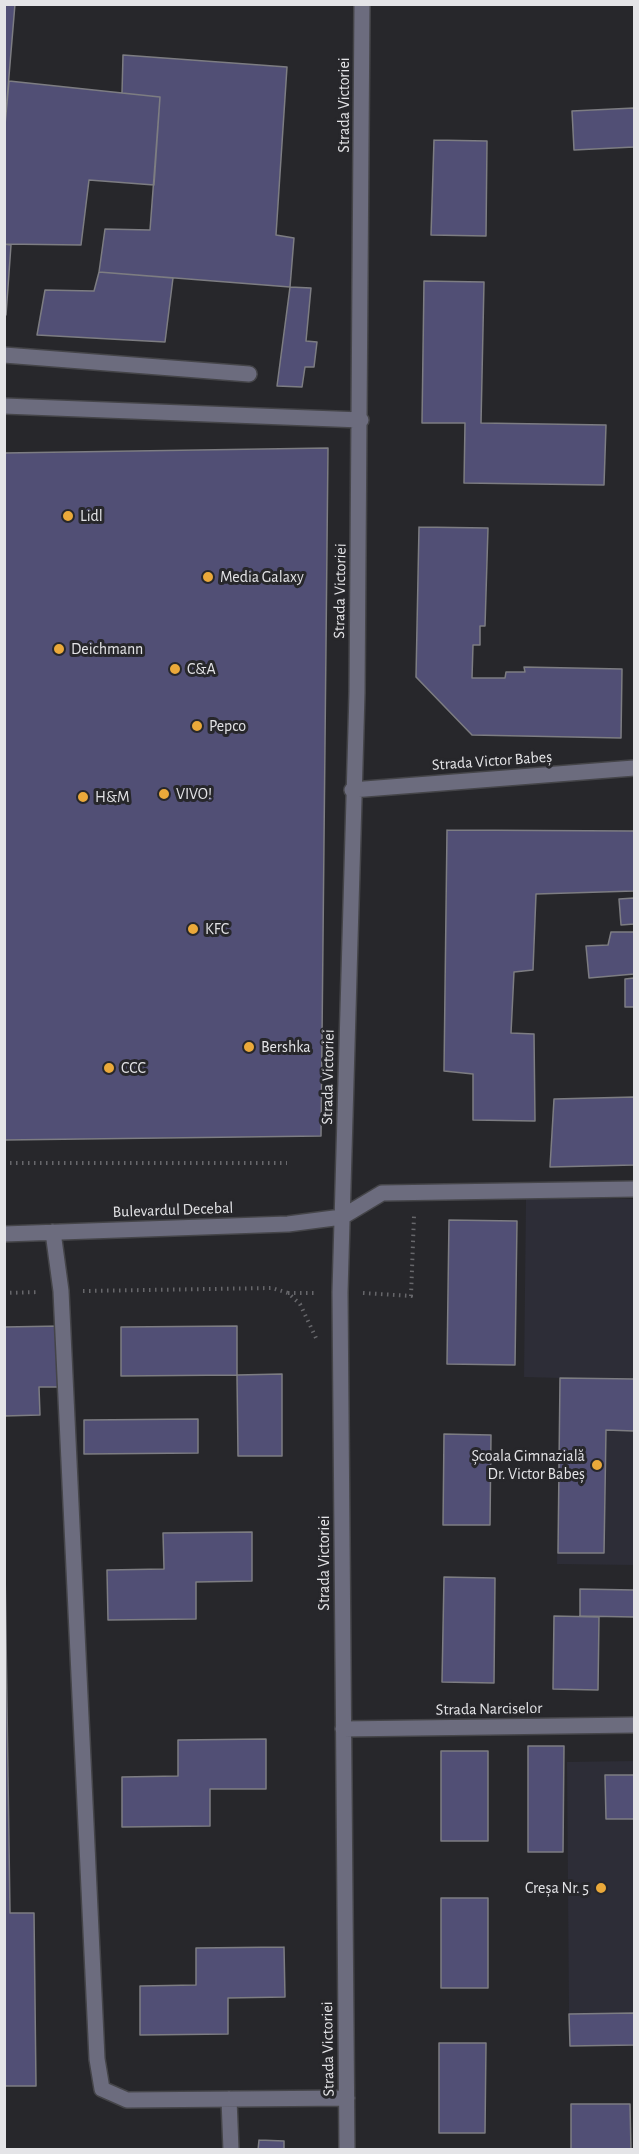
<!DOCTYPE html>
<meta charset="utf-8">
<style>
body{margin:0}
#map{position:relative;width:639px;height:2154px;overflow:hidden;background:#27272b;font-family:"Alegreya Sans",sans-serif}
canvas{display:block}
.frame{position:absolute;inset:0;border:6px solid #e4e4e7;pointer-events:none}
</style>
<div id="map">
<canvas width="639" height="2154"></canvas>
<div class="frame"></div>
</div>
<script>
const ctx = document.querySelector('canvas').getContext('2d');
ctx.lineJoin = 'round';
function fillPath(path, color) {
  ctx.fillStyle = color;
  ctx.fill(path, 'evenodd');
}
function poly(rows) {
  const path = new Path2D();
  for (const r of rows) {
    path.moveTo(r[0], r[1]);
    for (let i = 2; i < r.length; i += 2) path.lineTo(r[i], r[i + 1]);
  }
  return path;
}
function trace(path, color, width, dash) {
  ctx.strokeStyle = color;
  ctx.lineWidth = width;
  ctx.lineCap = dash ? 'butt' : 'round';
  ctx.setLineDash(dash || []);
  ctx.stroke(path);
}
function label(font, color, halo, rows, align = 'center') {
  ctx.font = font + ' "Alegreya Sans",sans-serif';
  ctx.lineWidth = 6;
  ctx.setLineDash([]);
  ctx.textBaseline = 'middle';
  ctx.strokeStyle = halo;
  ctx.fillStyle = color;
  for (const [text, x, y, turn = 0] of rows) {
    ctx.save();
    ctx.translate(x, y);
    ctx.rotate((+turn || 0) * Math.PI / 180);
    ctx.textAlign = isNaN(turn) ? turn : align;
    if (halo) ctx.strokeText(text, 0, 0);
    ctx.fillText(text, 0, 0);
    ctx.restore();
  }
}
fillPath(poly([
 [526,1198,634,1199,634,1565,557,1564,560,1378,524,1377],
 [634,1761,634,2013,569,2014,567,1762]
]), '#2d2d37');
const building = poly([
 [4,4,15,4,4,136,4,4],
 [123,55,287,67,276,235,294,238,290,287,99,272,105,229,150,230,160,97,122,93,123,55],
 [9,81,160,97,154,185,89,180,81,245,4,244,4,136,9,81],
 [634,108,634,147,574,150,572,111,634,108],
 [434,140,487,141,486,236,431,235,434,140],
 [4,244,11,245,6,315,4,315,4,244],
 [99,272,173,278,165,342,37,335,45,290,94,291,99,272],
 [424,281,484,282,481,423,606,425,604,485,464,483,465,423,422,423,424,281],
 [290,287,311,288,306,341,317,342,314,367,305,367,302,387,277,386,290,287],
 [328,448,321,1136,4,1140,4,453,328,448],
 [419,527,488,528,485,626,480,626,480,645,473,645,472,678,505,678,506,672,525,672,524,667,622,669,621,738,472,735,416,677,419,527],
 [447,830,634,831,634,891,536,894,533,970,514,972,511,1033,534,1034,535,1121,473,1120,473,1074,444,1071,447,830],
 [634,898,634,924,621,925,619,899,634,898],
 [611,932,634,932,634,974,589,978,586,946,608,945,611,932],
 [634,978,634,1007,625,1007,625,979,634,978],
 [634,1097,634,1165,550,1167,554,1099,634,1097],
 [449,1220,517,1221,515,1365,447,1364,449,1220],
 [61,1326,61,1387,39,1387,40,1415,4,1416,4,1327,61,1326],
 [237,1326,237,1375,121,1376,121,1327,237,1326],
 [282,1374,282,1456,238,1456,237,1375,282,1374],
 [560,1378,634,1379,634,1431,606,1430,604,1553,558,1553,560,1378],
 [198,1419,198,1453,84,1454,84,1420,198,1419],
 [444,1434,491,1435,490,1525,443,1525,444,1434],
 [4,1496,10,1913,34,1913,36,2086,4,2086,4,1496],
 [252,1532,252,1581,196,1582,196,1619,108,1620,107,1570,164,1569,163,1533,252,1532],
 [444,1577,495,1578,494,1683,442,1682,444,1577],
 [580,1589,634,1590,634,1617,580,1616,580,1589],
 [554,1616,599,1617,598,1690,553,1689,554,1616],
 [266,1739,266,1789,210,1789,210,1826,122,1827,122,1777,178,1776,178,1740,266,1739],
 [528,1746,564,1746,563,1852,528,1852,528,1746],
 [441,1751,488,1751,488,1841,441,1841,441,1751],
 [605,1775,634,1775,634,1819,606,1819,605,1775],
 [441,1898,488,1898,488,1988,441,1988,441,1898],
 [284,1947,285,1997,228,1998,228,2034,140,2035,140,1986,196,1985,196,1948,284,1947],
 [634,2013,634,2045,570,2046,569,2014,634,2013],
 [439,2043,486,2043,485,2133,439,2133,439,2043],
 [571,2104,630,2104,631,2150,571,2150,571,2104],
 [259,2140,284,2141,284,2150,258,2150,259,2140]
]);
fillPath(building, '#514f75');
trace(building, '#7d7d82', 1.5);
const minor = poly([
 [4,355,249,374],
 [4,406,361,420],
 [352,790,634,768],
 [53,1232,61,1291,97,2059,102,2089,127,2100,347,2098],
 [4,1234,288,1224,342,1217,382,1193,634,1189],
 [343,1729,634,1725],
 [229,2099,231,2150],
 [347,2150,340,1292,357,693,362,4]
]);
trace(minor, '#454549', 18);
trace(poly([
 [4,1163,287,1163],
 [83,1291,272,1288,288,1293,300,1304,316,1338],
 [4,1293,40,1292],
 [288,1293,317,1293],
 [363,1293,411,1296,414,1216]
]), '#67676b', 4, [1.5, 4.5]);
trace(minor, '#6c6c7e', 15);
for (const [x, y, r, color] of [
 [68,516,6,"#eba93a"],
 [208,577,6,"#eba93a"],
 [59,649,6,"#eba93a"],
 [175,669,6,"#eba93a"],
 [197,726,6,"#eba93a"],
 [164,794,6,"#eba93a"],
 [83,797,6,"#eba93a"],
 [193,929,6,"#eba93a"],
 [249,1047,6,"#eba93a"],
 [109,1068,6,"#eba93a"],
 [597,1465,6,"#eba93a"],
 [601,1888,6,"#eba93a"]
]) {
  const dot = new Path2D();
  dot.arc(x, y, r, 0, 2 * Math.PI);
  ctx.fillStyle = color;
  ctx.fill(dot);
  trace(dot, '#27272b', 2);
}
label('16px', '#e4e4e7', '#27272b', [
 ["Strada Victoriei",344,105,-90],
 ["Strada Victoriei",340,591,-89],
 ["Strada Victor Babeș",492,761,-4],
 ["Strada Victoriei",328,1077,-89],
 ["Bulevardul Decebal",173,1210,-2],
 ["Strada Victoriei",324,1563,-90],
 ["Strada Narciselor",489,1709,-1],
 ["Strada Victoriei",328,2049,-91]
]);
label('16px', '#e4e4e7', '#27272b', [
 ["Lidl",80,516],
 ["Media Galaxy",220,577],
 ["Deichmann",71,649],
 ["C&A",187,669],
 ["Pepco",209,726],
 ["VIVO!",176,794],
 ["H&M",95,797],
 ["KFC",205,929],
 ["Bershka",261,1047],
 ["CCC",121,1068],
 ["Școala Gimnazială",585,1456,"right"],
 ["Dr. Victor Babeș",585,1474,"right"],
 ["Creșa Nr. 5",589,1888,"right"]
], 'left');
</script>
